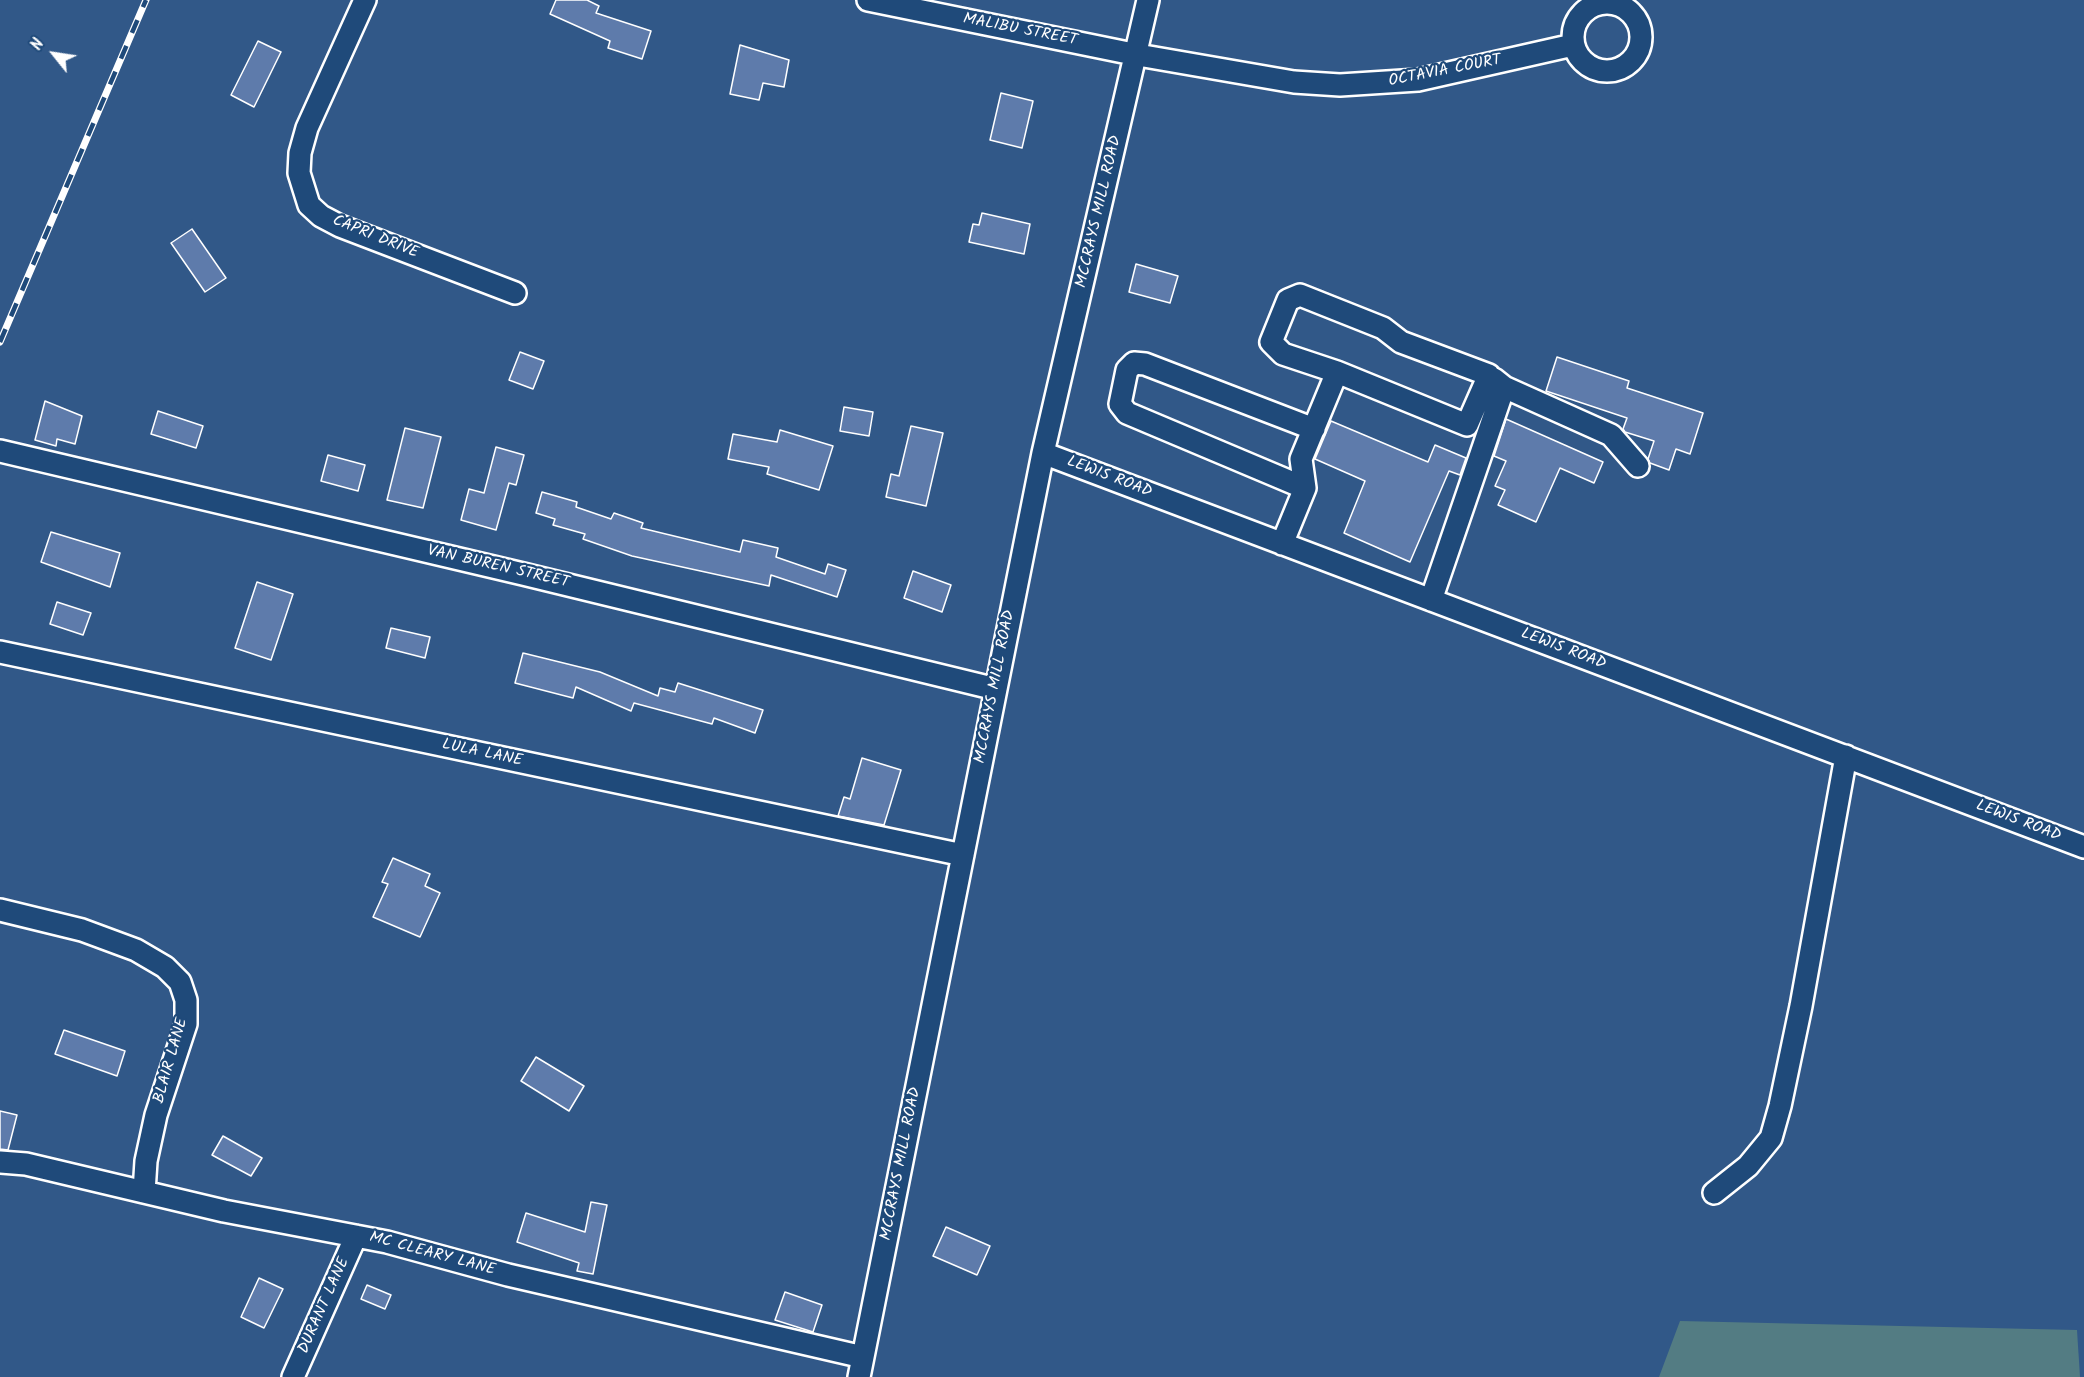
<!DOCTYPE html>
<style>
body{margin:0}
#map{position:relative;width:2084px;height:1377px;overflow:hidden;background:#315888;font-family:Kalam,sans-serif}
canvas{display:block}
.north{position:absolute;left:24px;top:24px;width:60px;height:60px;-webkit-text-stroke:4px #1f4a7a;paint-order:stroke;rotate:300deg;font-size:16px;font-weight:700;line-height:24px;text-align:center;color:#fff}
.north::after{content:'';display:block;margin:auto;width:21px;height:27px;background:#fff;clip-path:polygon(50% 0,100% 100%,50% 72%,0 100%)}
</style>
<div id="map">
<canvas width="2084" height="1377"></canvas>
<div class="north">N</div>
</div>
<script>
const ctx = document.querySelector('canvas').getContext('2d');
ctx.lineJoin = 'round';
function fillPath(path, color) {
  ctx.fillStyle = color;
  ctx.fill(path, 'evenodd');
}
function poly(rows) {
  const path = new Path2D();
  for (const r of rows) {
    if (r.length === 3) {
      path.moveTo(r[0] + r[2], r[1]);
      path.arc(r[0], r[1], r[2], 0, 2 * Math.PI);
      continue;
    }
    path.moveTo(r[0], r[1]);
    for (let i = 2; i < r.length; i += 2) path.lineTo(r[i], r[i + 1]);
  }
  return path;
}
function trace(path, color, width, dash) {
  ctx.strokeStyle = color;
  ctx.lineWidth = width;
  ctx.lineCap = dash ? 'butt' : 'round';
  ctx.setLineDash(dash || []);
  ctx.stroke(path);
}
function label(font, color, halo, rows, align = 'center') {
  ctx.font = font + ' Kalam,sans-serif';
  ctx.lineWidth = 4.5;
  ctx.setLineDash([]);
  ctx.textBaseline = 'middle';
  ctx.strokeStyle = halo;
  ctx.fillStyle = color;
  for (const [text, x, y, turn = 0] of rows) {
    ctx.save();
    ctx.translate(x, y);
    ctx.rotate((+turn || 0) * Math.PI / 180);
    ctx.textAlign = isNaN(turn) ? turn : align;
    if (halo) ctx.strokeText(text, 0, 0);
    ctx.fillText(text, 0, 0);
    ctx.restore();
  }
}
fillPath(poly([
 [1680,1321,2077,1330,2080,1377,1659,1377]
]), '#537c83');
const building = poly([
 [556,0,587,0,599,6,596,13,651,31,642,59,608,48,610,41,550,14,556,0],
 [258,41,281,52,254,107,231,95,258,41],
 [740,45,789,60,784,87,763,83,759,100,730,94,740,45],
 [1001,93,1033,101,1022,148,990,140,1001,93],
 [982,213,1030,224,1024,254,969,242,973,224,979,225,982,213],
 [192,229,226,278,205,292,171,243,192,229],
 [1136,264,1178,276,1170,303,1129,292,1136,264],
 [520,352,544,361,533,389,509,380,520,352],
 [1557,357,1629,381,1627,388,1703,413,1690,454,1676,449,1669,470,1650,463,1648,459,1654,441,1625,432,1623,429,1627,418,1546,391,1557,357],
 [45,401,82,416,75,444,57,439,56,446,35,440,45,401],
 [844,407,873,412,869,436,840,431,844,407],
 [158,411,203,426,196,448,151,434,158,411],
 [1506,419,1603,462,1594,483,1560,468,1536,522,1498,505,1505,490,1495,486,1506,461,1494,456,1506,419],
 [1331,421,1428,462,1435,445,1466,458,1460,475,1449,471,1410,562,1344,533,1365,481,1315,459,1331,421],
 [911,426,943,433,926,506,886,497,891,474,899,476,911,426],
 [405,428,441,437,423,508,387,500,405,428],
 [780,430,833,446,819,490,767,474,769,467,728,459,733,434,777,442,780,430],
 [496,447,524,455,516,485,509,483,496,530,461,520,469,489,484,493,496,447],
 [328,455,365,465,358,491,321,481,328,455],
 [542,492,577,502,576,507,611,519,614,513,643,523,641,528,740,552,743,540,778,548,776,557,825,574,828,564,846,570,837,597,771,575,769,586,632,556,583,539,585,534,553,525,555,519,536,513,542,492],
 [51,532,120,553,110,587,41,562,51,532],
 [913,571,951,585,942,612,904,598,913,571],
 [257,582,293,594,271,660,235,648,257,582],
 [57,602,91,613,83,635,50,624,57,602],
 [391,628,430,637,425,658,386,648,391,628],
 [523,653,600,672,658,696,660,688,675,692,678,683,763,710,755,733,714,718,712,724,634,703,631,711,576,687,573,698,515,683,523,653],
 [862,758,901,770,884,825,838,816,844,797,850,799,862,758],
 [393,858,430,874,425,886,440,893,420,937,373,917,388,884,382,882,393,858],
 [64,1030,125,1051,117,1076,55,1054,64,1030],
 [536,1057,584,1086,569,1111,521,1081,536,1057],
 [0,1111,17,1115,8,1150,0,1149,0,1111],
 [223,1136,262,1158,251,1176,212,1155,223,1136],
 [591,1202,607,1205,593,1274,577,1271,579,1263,517,1242,526,1213,585,1232,591,1202],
 [946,1227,990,1246,977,1275,933,1256,946,1227],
 [259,1278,283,1289,264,1328,241,1317,259,1278],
 [367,1285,391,1295,385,1309,361,1299,367,1285],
 [785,1292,822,1305,813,1332,775,1320,785,1292]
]);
fillPath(building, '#5e7bab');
trace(building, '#fff', 1.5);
const minor = poly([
 [365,0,307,128,300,153,299,173,309,205,321,216,340,226,515,293],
 [868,0,1138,55,1294,82,1340,85,1418,80,1573,45],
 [1607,37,34],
 [1494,379,1504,387,1611,435,1638,466],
 [0,451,523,574,996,689],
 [1043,453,2084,847],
 [1305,488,1127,413,1120,404,1127,370,1134,363,1145,364,1314,429],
 [1282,544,1305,488,1301,459,1337,372,1283,354,1271,342,1288,300,1300,295,1383,328,1401,342,1489,375,1467,425,1337,372],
 [1431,600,1504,387],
 [0,652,963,855],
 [0,910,82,930,136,950,165,967,180,982,186,1000,186,1024,156,1115,146,1161,144,1192],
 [0,1162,26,1164,224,1211,387,1242,508,1275,863,1357],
 [1714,1193,1748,1166,1771,1138,1780,1106,1801,1006,1846,756],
 [293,1377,356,1236],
 [859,1377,1043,453,1148,0]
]);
trace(minor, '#fff', 26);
trace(minor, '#1f4a7a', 21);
const rail = poly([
 [0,342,146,0]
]);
trace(rail, '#fff', 7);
trace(rail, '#1f4a7a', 4.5, [14]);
label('16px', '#fff', '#1f4a7a', [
 ["MALIBU STREET",1020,31,11],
 ["OCTAVIA COURT",1445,72,-11],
 ["MCCRAYS MILL ROAD",1100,212,-77],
 ["CAPRI DRIVE",375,238,22],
 ["LEWIS ROAD",1109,478,21],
 ["VAN BUREN STREET",498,568,13],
 ["LEWIS ROAD",1563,650,21],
 ["MCCRAYS MILL ROAD",996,687,-79],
 ["LULA LANE",482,754,12],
 ["LEWIS ROAD",2018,822,21],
 ["BLAIR LANE",172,1061,-74],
 ["MCCRAYS MILL ROAD",902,1164,-79],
 ["MC CLEARY LANE",432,1255,15],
 ["DURANT LANE",325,1306,-66]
]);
</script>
